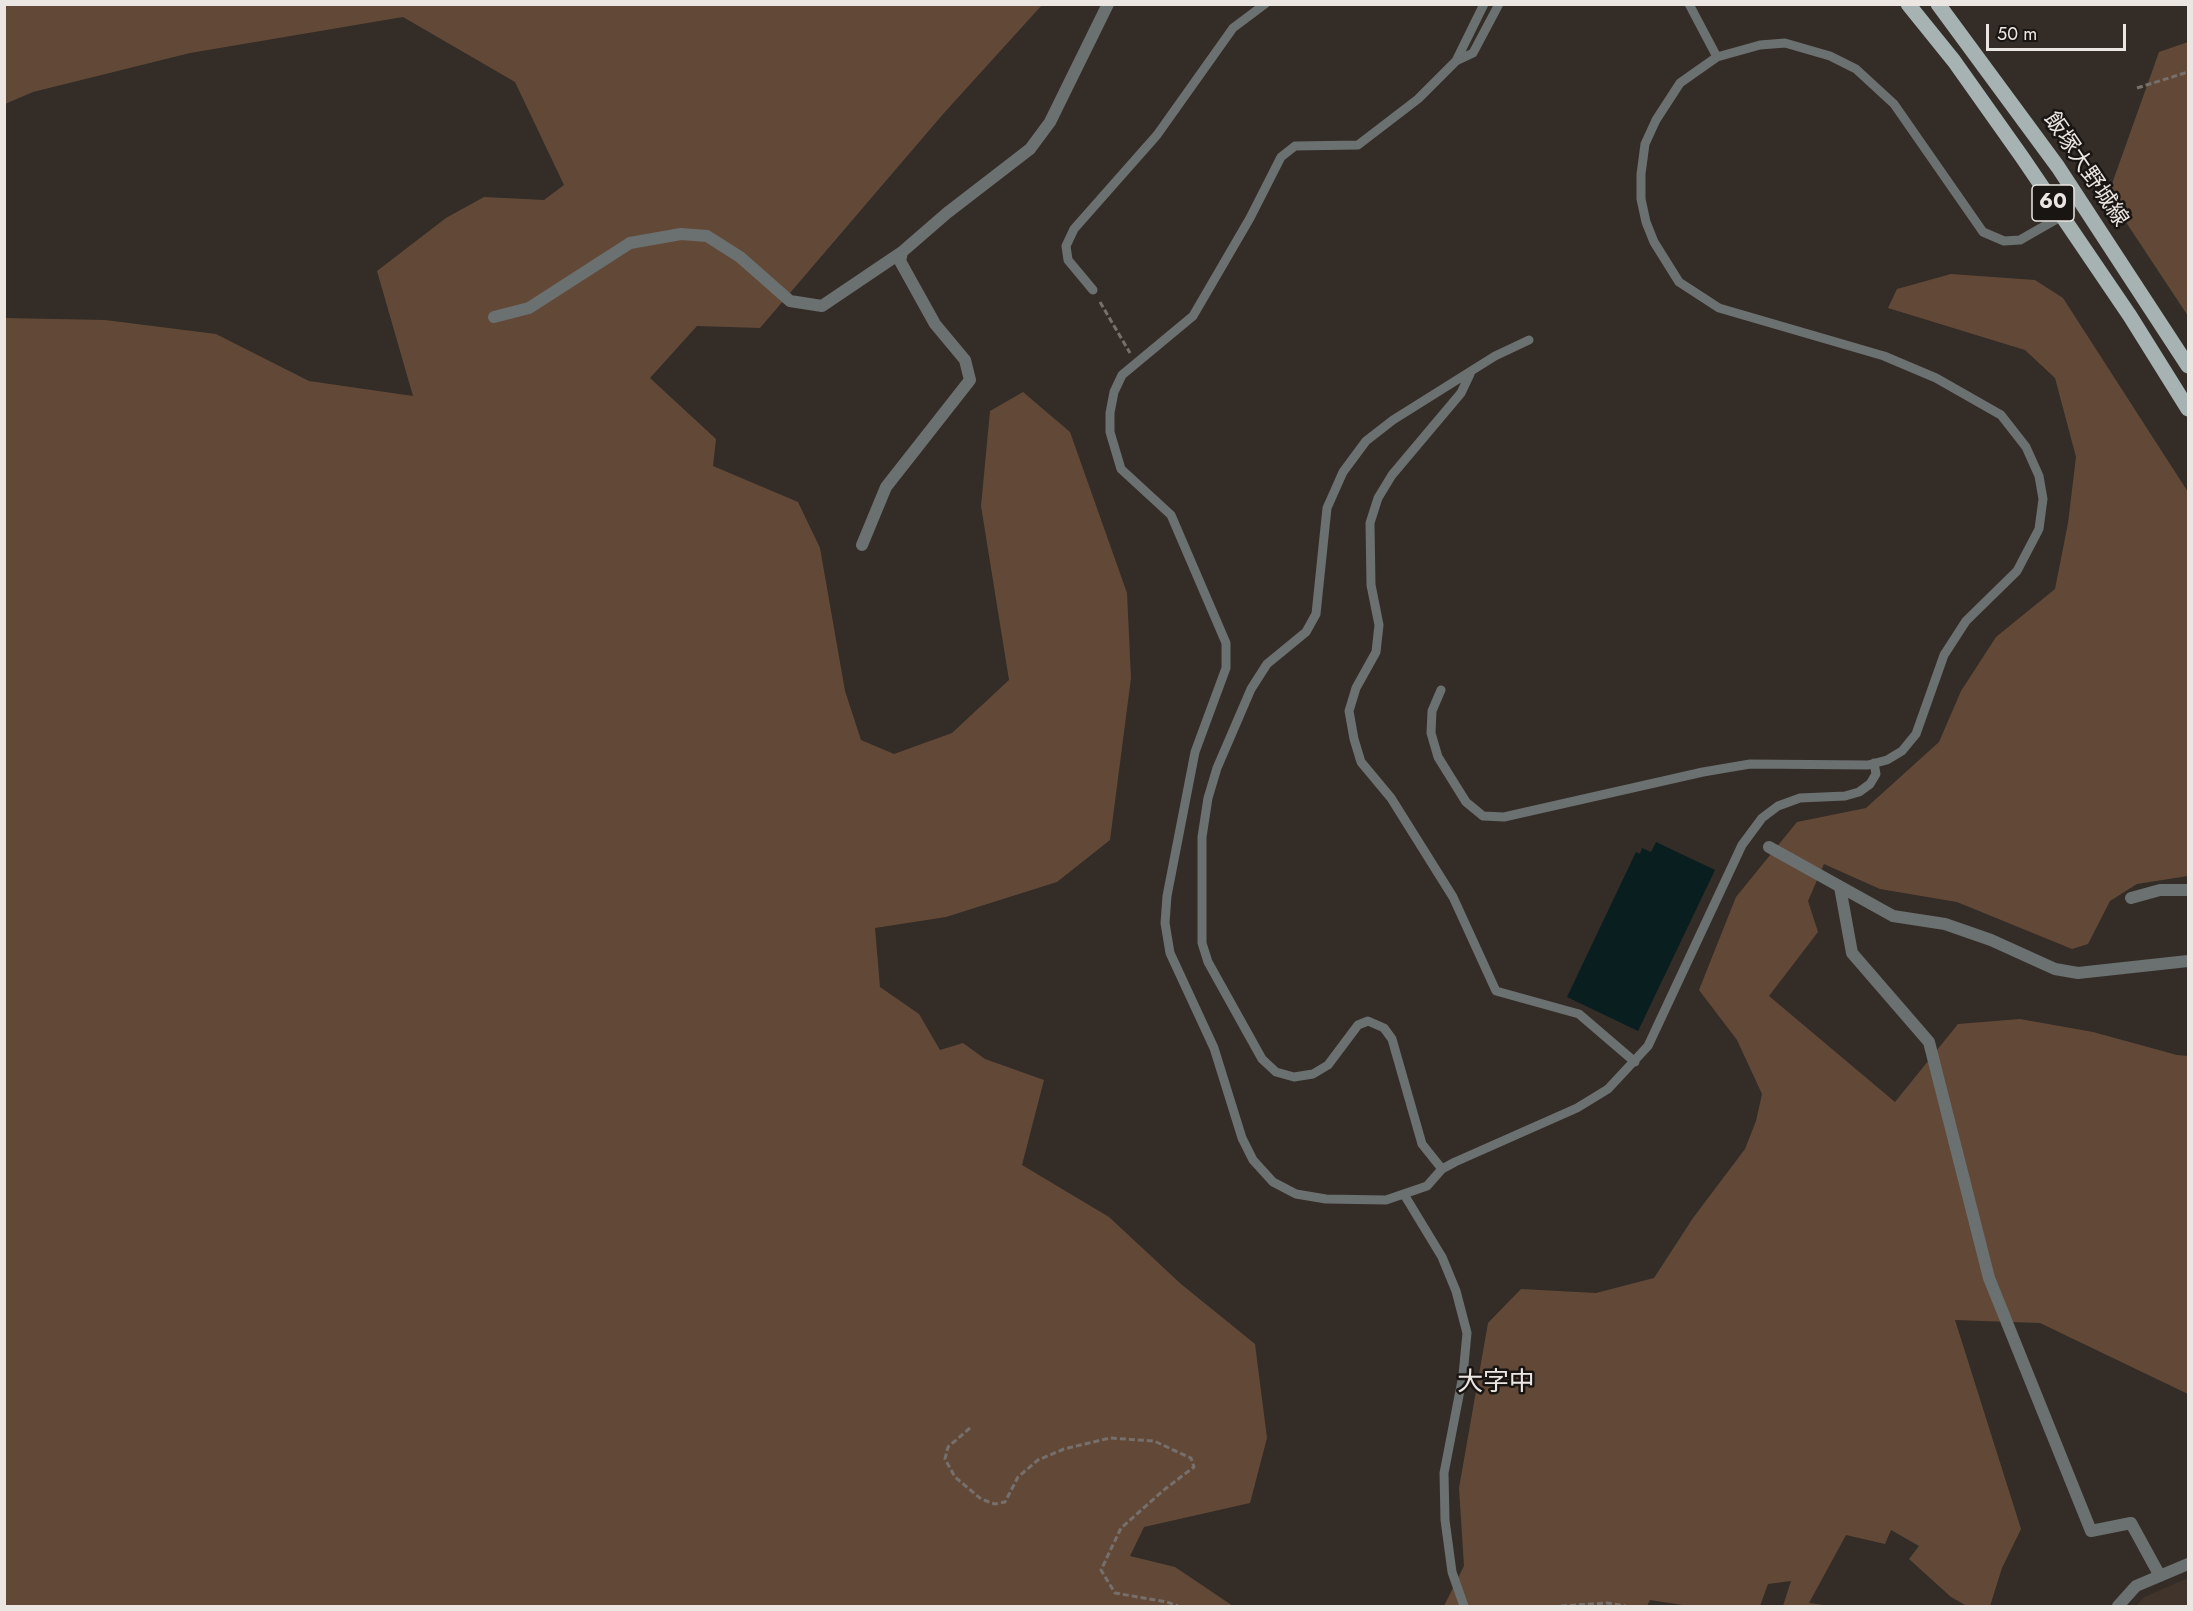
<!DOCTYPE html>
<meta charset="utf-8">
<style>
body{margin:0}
#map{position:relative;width:2193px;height:1611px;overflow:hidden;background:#342c27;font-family:Jost,sans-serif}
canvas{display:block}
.frame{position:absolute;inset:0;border:6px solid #ebe6e2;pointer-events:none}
.scale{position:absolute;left:1986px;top:24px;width:140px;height:27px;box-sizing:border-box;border:3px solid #ebe6e2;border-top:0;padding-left:8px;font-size:18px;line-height:21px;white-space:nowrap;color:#ebe6e2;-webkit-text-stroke:4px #191513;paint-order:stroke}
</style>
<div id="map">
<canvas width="2193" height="1611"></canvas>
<div class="frame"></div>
<div class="scale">50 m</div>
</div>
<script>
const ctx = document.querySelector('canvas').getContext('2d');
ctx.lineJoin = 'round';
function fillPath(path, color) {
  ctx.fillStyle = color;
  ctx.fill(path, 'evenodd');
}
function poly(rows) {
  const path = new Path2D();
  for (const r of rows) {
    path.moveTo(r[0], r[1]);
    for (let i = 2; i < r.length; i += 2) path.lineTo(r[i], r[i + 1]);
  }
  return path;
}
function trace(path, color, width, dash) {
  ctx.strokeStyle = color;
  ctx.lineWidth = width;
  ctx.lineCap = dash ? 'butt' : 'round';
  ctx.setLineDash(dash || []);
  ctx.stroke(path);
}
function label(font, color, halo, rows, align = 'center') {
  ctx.font = font + ' Jost,"Noto Sans JP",sans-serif';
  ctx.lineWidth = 5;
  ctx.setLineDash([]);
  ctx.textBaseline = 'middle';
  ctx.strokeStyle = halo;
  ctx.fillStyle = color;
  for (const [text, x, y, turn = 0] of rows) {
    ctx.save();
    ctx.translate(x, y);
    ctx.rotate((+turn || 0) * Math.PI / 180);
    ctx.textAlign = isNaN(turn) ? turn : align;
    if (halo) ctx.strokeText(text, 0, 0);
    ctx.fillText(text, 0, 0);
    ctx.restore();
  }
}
fillPath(poly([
 [2188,1578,2188,1606,2136,1606,2144,1597]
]), '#40342b');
fillPath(poly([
 [5,5,1042,5,944,113,760,328,697,326,650,378,716,439,713,466,798,502,820,548,845,691,861,740,894,754,952,733,1009,680,981,506,990,411,1023,392,1070,432,1127,593,1131,678,1110,840,1057,882,946,917,875,928,880,987,919,1014,940,1050,963,1043,985,1059,1044,1080,1022,1165,1109,1217,1181,1284,1255,1344,1267,1438,1250,1503,1144,1527,1130,1556,1175,1567,1233,1606,5,1606,5,318,105,320,216,334,309,381,413,396,377,271,446,218,484,197,544,200,564,185,515,82,403,17,190,53,33,92,5,104],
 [2188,42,2188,316,2108,195,2159,52],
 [1951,274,2035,280,2063,298,2188,492,2188,876,2137,884,2110,901,2088,944,2072,949,1957,902,1880,889,1824,864,1808,901,1818,932,1769,996,1895,1102,1958,1024,2020,1019,2093,1032,2177,1055,2188,1056,2188,1394,2040,1323,1955,1320,2021,1529,2002,1568,1990,1606,1967,1606,1951,1597,1909,1559,1919,1546,1891,1530,1885,1544,1846,1535,1809,1603,1832,1606,1783,1606,1791,1581,1768,1584,1760,1606,1689,1606,1650,1600,1647,1606,1444,1606,1464,1566,1459,1488,1488,1323,1521,1289,1596,1293,1654,1278,1693,1218,1745,1149,1756,1121,1762,1094,1737,1040,1699,990,1736,897,1797,822,1866,808,1939,742,1961,691,1996,637,2055,589,2068,523,2076,457,2055,378,2025,350,1888,308,1897,289]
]), '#624937');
fillPath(poly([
 [1656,842,1715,870,1638,1031,1567,997,1636,852,1640,854,1642,848,1651,852]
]), '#081e1f');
trace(poly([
 [2137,88,2188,72],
 [1100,302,1130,353],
 [970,1428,948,1447,945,1459,955,1477,981,1499,995,1504,1005,1502,1018,1477,1038,1460,1064,1449,1110,1438,1154,1441,1191,1458,1194,1467,1165,1489,1121,1528,1101,1570,1115,1593,1167,1602,1178,1606],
 [1561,1606,1607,1603,1626,1606]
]), '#766f6b', 3, [6, 3]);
trace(poly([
 [1484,4,1456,61,1418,99,1358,145,1295,146,1281,157,1250,218,1193,316,1122,375,1114,392,1110,413,1110,432,1121,469,1171,515,1226,643,1226,668,1195,752,1167,896,1165,923,1170,953,1214,1048,1242,1138,1253,1160,1273,1182,1296,1194,1326,1199,1386,1200,1427,1186,1442,1169,1455,1162,1577,1108,1608,1089,1648,1046,1742,845,1762,818,1778,806,1800,798,1845,796,1859,792,1870,784,1876,774,1874,763],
 [1689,4,1717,57],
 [1456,61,1473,53,1499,4],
 [1093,290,1068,260,1066,246,1074,229,1157,135,1233,28,1265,4],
 [1470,374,1461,393,1392,475,1378,498,1370,523,1371,585,1379,625,1376,652,1356,688,1349,711,1354,739,1361,762,1391,798,1453,897,1496,991,1579,1014,1635,1062],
 [1441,690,1432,711,1431,733,1438,757,1466,802,1483,816,1504,817,1703,772,1750,764,1868,765,1887,760,1902,751,1916,734,1944,655,1966,621,2017,571,2039,529,2043,499,2039,476,2026,447,2001,415,1936,378,1884,356,1719,308,1679,282,1654,242,1646,222,1641,199,1641,174,1645,144,1656,120,1680,83,1697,71,1717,57,1760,45,1785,43,1830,56,1856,69,1894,104,1983,232,2004,241,2020,240,2062,216],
 [1442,1169,1422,1144,1392,1039,1384,1028,1368,1021,1358,1025,1328,1065,1313,1074,1294,1077,1276,1072,1262,1059,1208,962,1202,943,1202,837,1208,798,1217,768,1251,689,1267,664,1306,632,1316,614,1327,508,1343,472,1366,441,1393,420,1495,356,1529,340],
 [1405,1196,1442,1257,1456,1291,1467,1333,1463,1375,1444,1473,1445,1520,1452,1572,1464,1606]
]), '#6b7070', 9);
trace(poly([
 [494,317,529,308,630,243,681,234,707,236,740,257,790,301,822,306,902,252,947,213,1030,149,1050,122,1108,4],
 [862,545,886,487,970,380,965,360,935,324,900,261,902,252],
 [1769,847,1893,916,1945,924,1991,940,2055,969,2078,973,2188,961],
 [1840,887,1852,953,1929,1042,1989,1278,2091,1531,2131,1523,2160,1576],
 [2131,898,2160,890,2188,890],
 [2118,1606,2136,1586,2188,1564]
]), '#6b7070', 12);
trace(poly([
 [1908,4,1954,61,2022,157,2130,316,2188,409],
 [1938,4,2058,167,2188,366]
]), '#a7b2b2', 15);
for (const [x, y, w] of [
 [2053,203,42]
]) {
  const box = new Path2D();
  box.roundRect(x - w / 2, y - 18, w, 36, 4.5);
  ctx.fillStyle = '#191513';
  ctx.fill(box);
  trace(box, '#ebe6e2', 1.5);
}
label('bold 21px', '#ebe6e2', null, [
 ["60",2053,203]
]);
label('22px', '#ebe6e2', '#191513', [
 ["飯塚大野城線",2085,170,56]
]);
label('26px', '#ebe6e2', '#191513', [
 ["大字中",1496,1384]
]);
</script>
